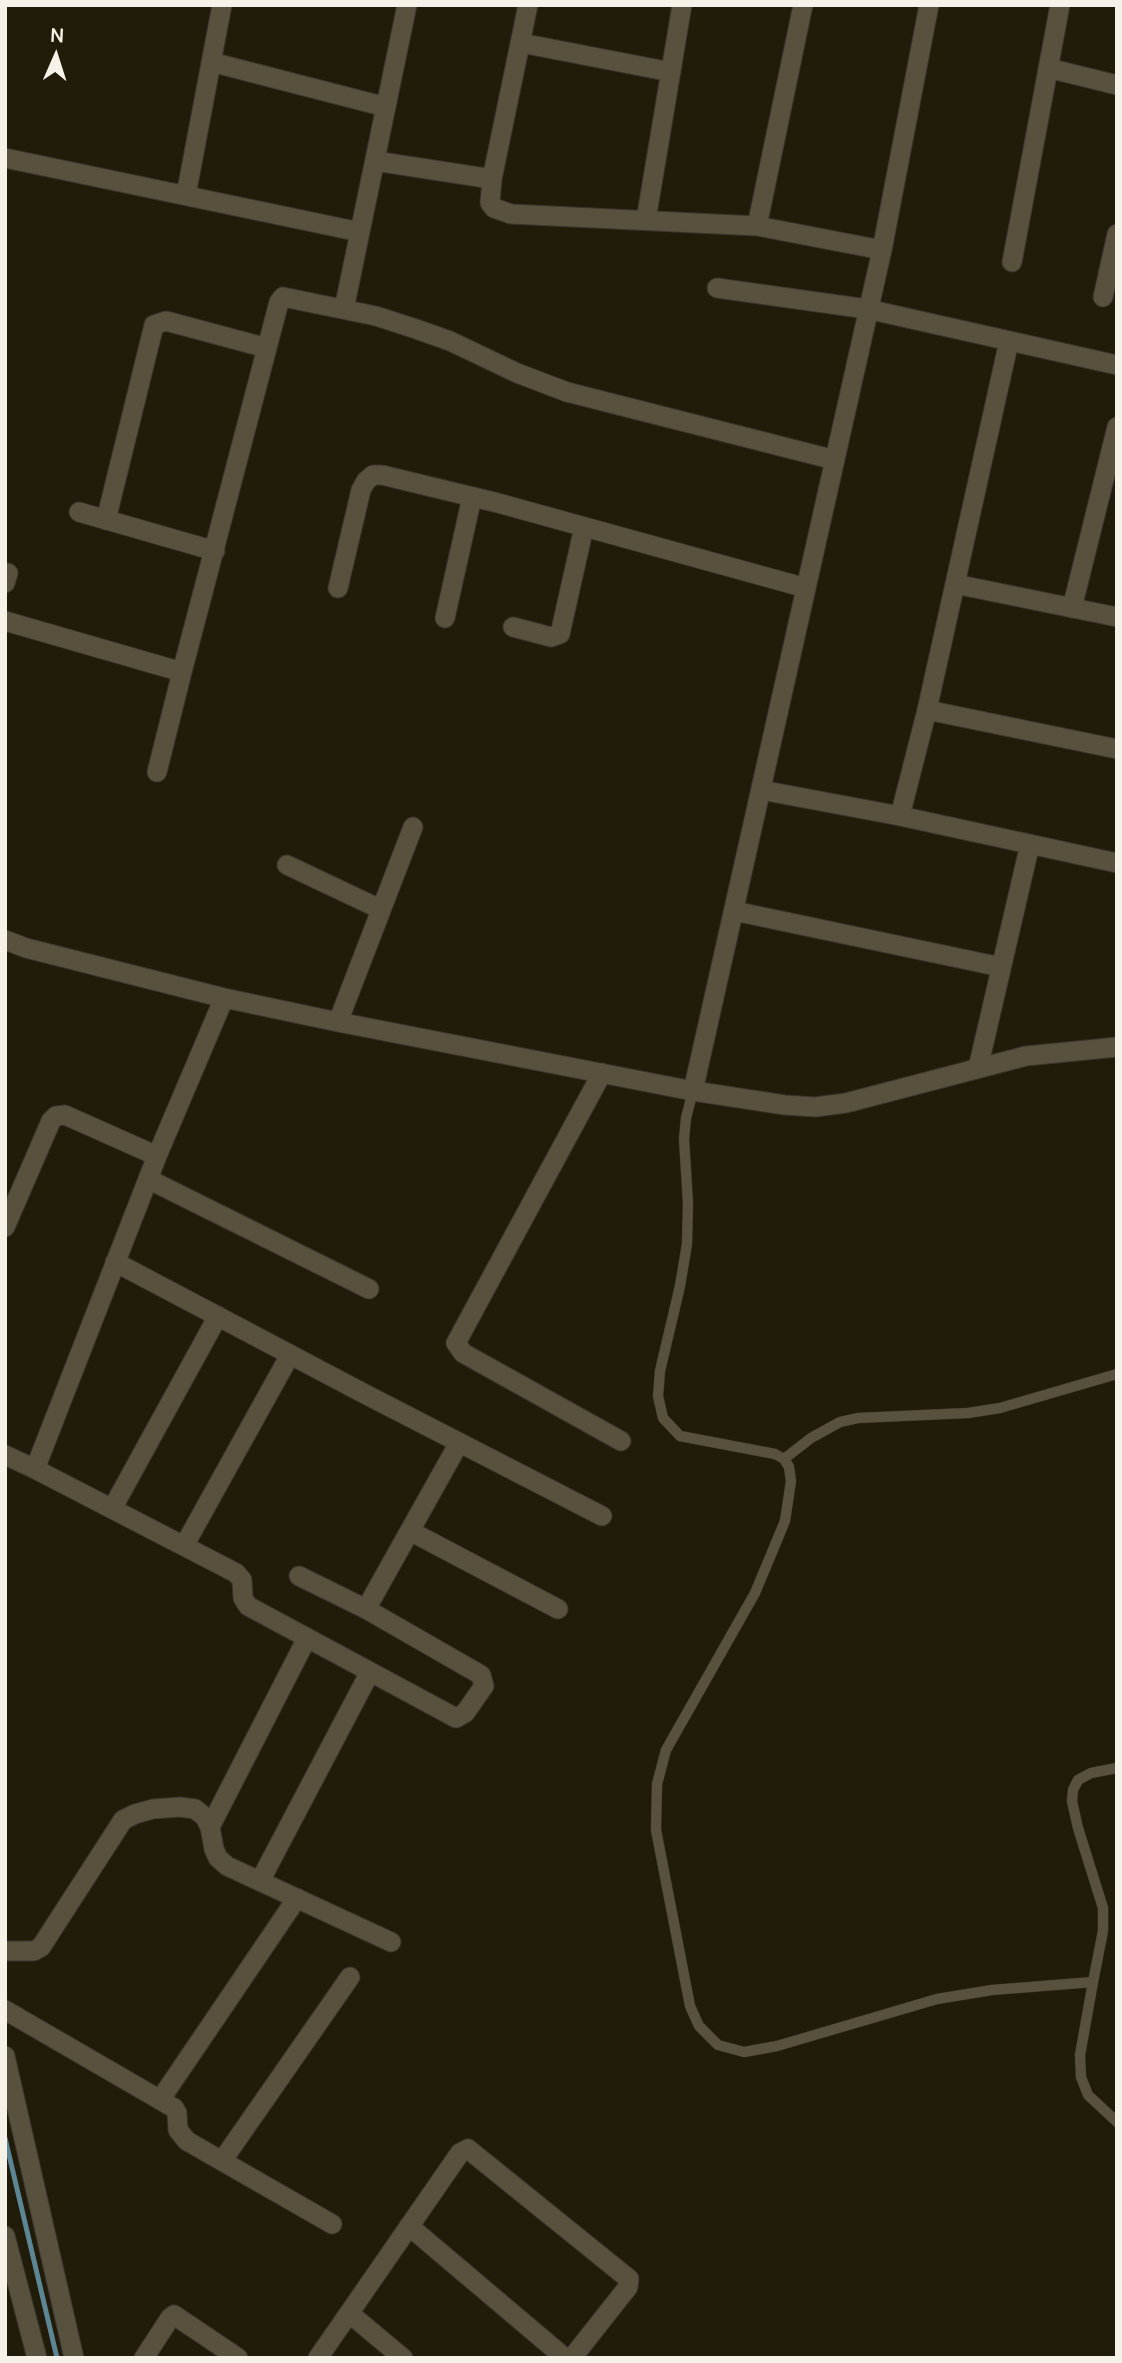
<!DOCTYPE html>
<style>
body{margin:0}
#map{position:relative;width:1122px;height:2363px;overflow:hidden;background:#211b0a;font-family:Manrope,sans-serif}
canvas{display:block}
.frame{position:absolute;inset:0;border:7px solid #f6f2e7;pointer-events:none}
.north{position:absolute;left:21px;top:21px;width:70px;height:70px;-webkit-text-stroke:5px #211b0a;paint-order:stroke;rotate:3deg;font-size:19px;font-weight:700;line-height:28px;text-align:center;color:#f6f2e7}
.north::after{content:'';display:block;margin:auto;width:24px;height:32px;background:#f6f2e7;clip-path:polygon(50% 0,100% 100%,50% 72%,0 100%)}
</style>
<div id="map">
<canvas width="1122" height="2363"></canvas>
<div class="frame"></div>
<div class="north">N</div>
</div>
<script>
const ctx = document.querySelector('canvas').getContext('2d');
ctx.lineJoin = 'round';
function poly(rows) {
  const path = new Path2D();
  for (const r of rows) {
    path.moveTo(r[0], r[1]);
    for (let i = 2; i < r.length; i += 2) path.lineTo(r[i], r[i + 1]);
  }
  return path;
}
function trace(path, color, width, dash) {
  ctx.strokeStyle = color;
  ctx.lineWidth = width;
  ctx.lineCap = dash ? 'butt' : 'round';
  ctx.setLineDash(dash || []);
  ctx.stroke(path);
}
trace(poly([
 [5,2138,57,2358]
]), '#5d8694', 5);
const lane = poly([
 [693,1091,686,1118,684,1139,688,1203,687,1244,680,1286,660,1371,658,1396,663,1418,680,1436,775,1454,784,1459,789,1467,791,1481,785,1521,755,1593,666,1750,657,1784,656,1830,690,2006,699,2026,718,2045,744,2052,777,2046,937,1999,992,1990,1093,1982,1080,2055,1081,2077,1088,2095,1117,2122],
 [784,1459,811,1438,840,1422,858,1418,968,1413,1000,1408,1117,1374],
 [1093,1982,1103,1931,1103,1908,1078,1828,1072,1801,1073,1790,1078,1780,1091,1773,1117,1768]
]);
const street = poly([
 [521,43,671,72],
 [211,62,386,107],
 [1048,68,1117,85],
 [5,158,360,232],
 [375,161,492,179,490,203,494,208,511,214,757,226,882,250],
 [492,179,528,5],
 [186,195,222,5],
 [646,220,682,5],
 [757,226,803,5],
 [1012,262,1060,5],
 [717,288,867,309,1117,365],
 [1103,297,1117,234],
 [344,309,407,5],
 [79,512,215,551],
 [106,520,154,325,166,321,267,348],
 [5,583,8,573],
 [955,584,1117,617],
 [338,588,361,490,366,481,373,475,382,475,498,503,806,588],
 [1072,608,1117,427],
 [445,618,472,497],
 [5,621,182,672,279,302,283,297,376,316,416,329,450,341,517,373,567,392,835,460],
 [513,627,551,637,560,634,584,527],
 [927,710,1117,749],
 [157,772,182,672],
 [761,790,900,816,1117,863],
 [900,816,927,710,1009,341],
 [287,865,380,909],
 [734,911,1001,967],
 [5,940,26,948,224,998,338,1022,693,1091,785,1105,815,1107,846,1103,1026,1056,1117,1047],
 [224,998,157,1156,35,1469,236,1573,242,1580,243,1598,248,1606,456,1718,465,1713,484,1686,481,1675,366,1609,459,1443],
 [338,1022,413,827],
 [978,1068,1030,844],
 [602,1073,456,1343,463,1353,621,1441],
 [693,1091,882,250,929,5],
 [148,1179,369,1289],
 [5,1227,51,1121,56,1116,65,1115,157,1156],
 [115,1262,363,1393,602,1516],
 [5,1455,35,1469],
 [112,1509,218,1316],
 [410,1531,558,1609],
 [184,1546,290,1355],
 [299,1576,366,1609],
 [210,1827,307,1638],
 [260,1881,370,1672],
 [5,1951,34,1951,41,1947,123,1820,135,1814,153,1809,180,1807,195,1809,205,1817,210,1827,214,1849,218,1858,227,1866,391,1942],
 [5,2010,174,2108,177,2113,178,2130,187,2141,332,2224],
 [5,2056,74,2358],
 [160,2100,297,1898],
 [222,2161,350,1977],
 [409,2226,565,2358],
 [5,2236,37,2358],
 [349,2313,403,2358],
 [144,2358,170,2318,174,2315,238,2358],
 [318,2358,460,2153,468,2149,629,2279,628,2287,572,2358]
]);
trace(lane, '#3a352e', 11);
trace(street, '#3a352e', 21);
trace(lane, '#57513e', 10);
trace(street, '#57513e', 19);
</script>
